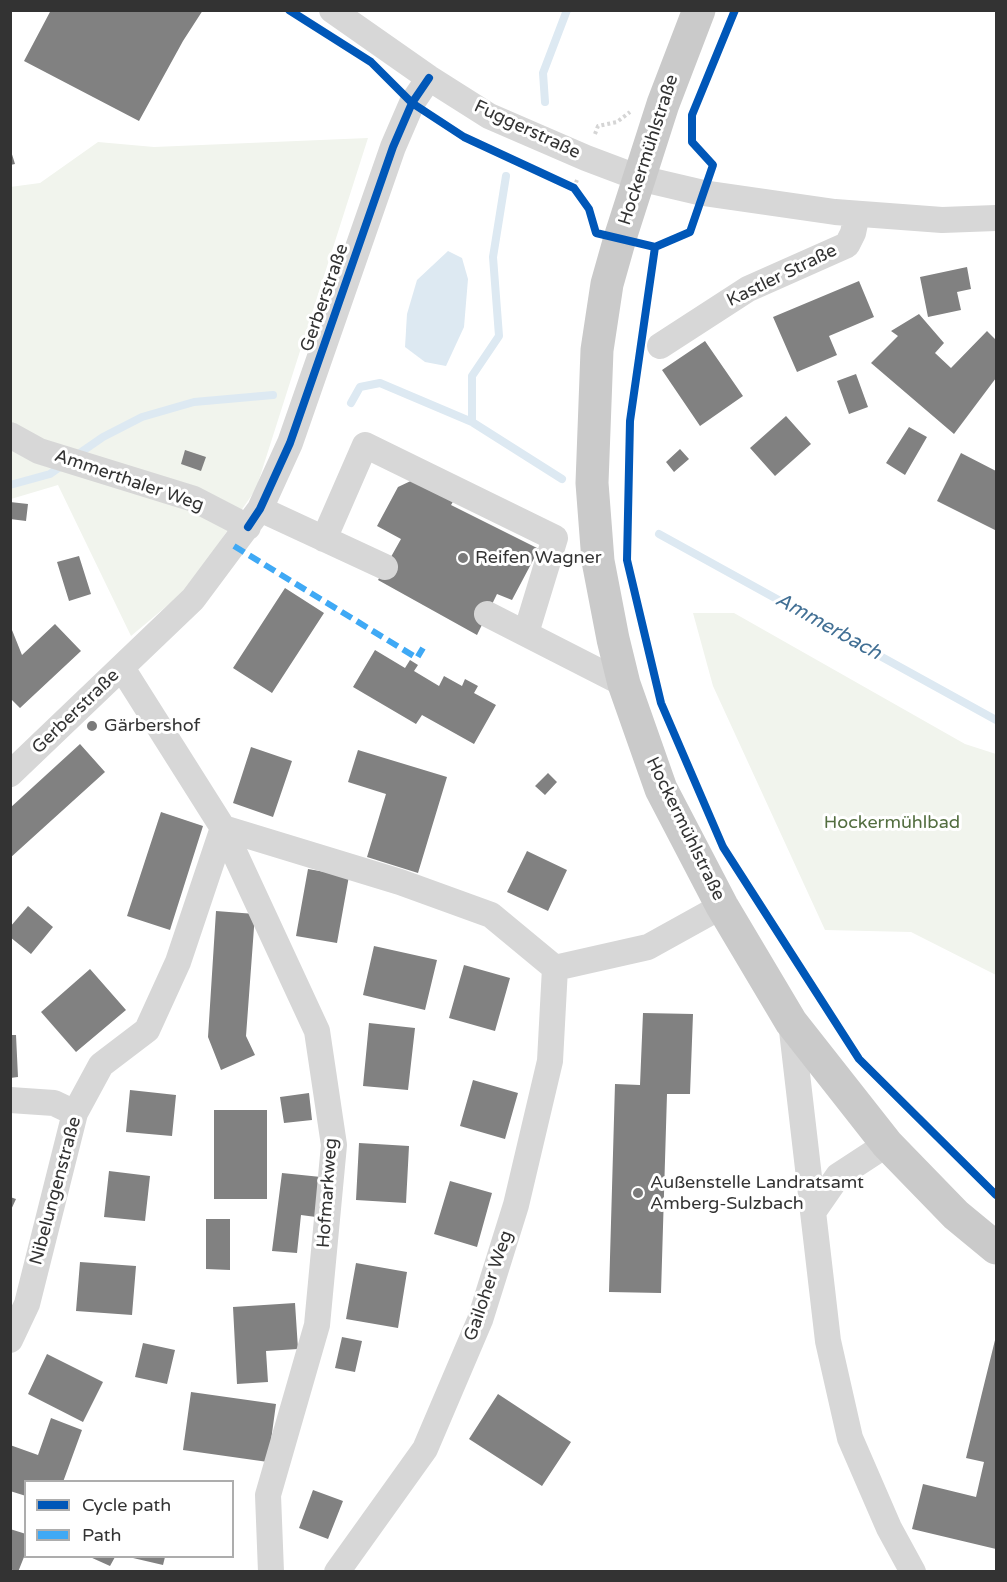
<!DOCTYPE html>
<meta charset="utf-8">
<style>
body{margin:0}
#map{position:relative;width:1007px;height:1582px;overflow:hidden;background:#fff;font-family:"Varela Round",sans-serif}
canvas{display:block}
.frame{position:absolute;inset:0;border:12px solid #333;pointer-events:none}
.legend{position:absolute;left:24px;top:1480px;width:210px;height:78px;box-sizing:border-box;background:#fff;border:2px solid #adadad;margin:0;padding:8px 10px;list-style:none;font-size:18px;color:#333}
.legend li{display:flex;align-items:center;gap:12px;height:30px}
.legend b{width:30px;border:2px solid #adadad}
</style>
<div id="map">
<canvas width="1007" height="1582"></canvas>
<div class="frame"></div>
<ul class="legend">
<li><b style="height:8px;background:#0057b8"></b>Cycle path</li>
<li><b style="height:8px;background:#3fa9f5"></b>Path</li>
</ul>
</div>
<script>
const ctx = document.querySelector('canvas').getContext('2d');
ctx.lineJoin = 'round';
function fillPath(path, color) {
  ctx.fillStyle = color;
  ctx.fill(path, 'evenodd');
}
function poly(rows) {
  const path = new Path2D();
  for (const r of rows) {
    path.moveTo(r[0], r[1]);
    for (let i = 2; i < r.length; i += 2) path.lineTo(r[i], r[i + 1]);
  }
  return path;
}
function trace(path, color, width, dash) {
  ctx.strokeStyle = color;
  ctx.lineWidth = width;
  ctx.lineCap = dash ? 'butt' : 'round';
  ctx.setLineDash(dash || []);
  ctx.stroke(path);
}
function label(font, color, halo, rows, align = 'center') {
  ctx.font = font + ' "Varela Round",sans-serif';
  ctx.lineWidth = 6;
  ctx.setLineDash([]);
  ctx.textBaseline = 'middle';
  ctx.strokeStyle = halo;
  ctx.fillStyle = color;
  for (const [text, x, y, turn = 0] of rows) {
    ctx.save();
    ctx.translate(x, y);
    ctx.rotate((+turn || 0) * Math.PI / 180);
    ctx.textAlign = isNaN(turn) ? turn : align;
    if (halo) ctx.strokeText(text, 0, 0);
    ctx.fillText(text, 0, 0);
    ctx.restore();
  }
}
fillPath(poly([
 [368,138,256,489,187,589,131,636,58,485,11,499,10,187,40,183,98,142,154,147],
 [693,613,734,613,965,744,996,754,996,975,911,932,825,930,713,686]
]), '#f1f4ed');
fillPath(poly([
 [448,251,462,258,468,279,464,327,446,366,425,362,405,347,407,314,417,280]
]), '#dde9f2');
trace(poly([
 [545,102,543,73,567,10],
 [351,403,360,387,380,383,472,422,562,479],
 [472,422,472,376,499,336,493,257,506,176],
 [74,457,103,437,142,417,194,402,273,395],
 [10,485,50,474,64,464],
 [659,534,996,720]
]), '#dde9f2', 8);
fillPath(poly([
 [51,10,203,10,183,41,139,121,24,61],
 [10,148,15,164,10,165],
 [967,267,971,289,957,292,961,310,928,317,920,277],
 [859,281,874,317,829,336,837,355,797,372,773,317],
 [919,314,944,343,935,353,951,368,987,331,996,340,996,378,954,434,871,363,898,336,891,331],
 [705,341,743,396,700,426,662,370],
 [856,374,868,407,849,414,837,381],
 [786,416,811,444,775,476,750,448],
 [909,427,927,437,905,475,886,463],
 [680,449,689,459,674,472,666,462],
 [185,450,206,457,201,471,181,464],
 [961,453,996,471,996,526,995,530,937,501],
 [417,478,457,495,451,505,539,549,512,600,497,594,477,635,378,580,401,539,377,526,398,487],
 [10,502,28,504,26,521,10,519],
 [79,556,91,594,69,601,57,562],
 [285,588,324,613,272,693,233,668],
 [55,624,81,651,20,708,10,698,10,625,22,655],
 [375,650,405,668,410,660,418,665,414,671,439,686,444,676,462,686,465,679,478,686,474,693,496,705,474,744,422,715,416,724,353,687],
 [80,744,105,772,10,858,10,808],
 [251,747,292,761,273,817,233,803],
 [358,750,447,777,418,873,367,857,386,794,348,782],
 [548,773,557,782,545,795,535,786],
 [161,812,203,826,170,930,127,916],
 [527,851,567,870,548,911,507,892],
 [308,869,349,876,337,943,296,936],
 [28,906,53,927,31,954,10,937,10,927],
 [216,911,255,914,246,1036,255,1055,221,1070,208,1037],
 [374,946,437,960,425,1010,363,995],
 [464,965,510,978,495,1031,449,1018],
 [90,969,126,1010,76,1052,41,1012],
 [643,1013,693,1014,690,1094,667,1094,661,1293,609,1292,615,1084,640,1085],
 [369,1023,415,1028,408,1090,363,1086],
 [10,1035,16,1035,18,1077,10,1078],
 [473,1080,518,1093,505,1139,460,1126],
 [130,1090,176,1095,172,1136,126,1132],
 [309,1093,312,1120,284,1123,280,1097],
 [214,1110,267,1110,267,1199,214,1199],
 [359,1143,409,1146,406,1203,356,1200],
 [109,1171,150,1176,145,1221,104,1217],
 [282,1173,321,1177,316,1217,301,1215,297,1253,272,1251],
 [450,1181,492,1193,477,1247,434,1234],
 [10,1197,16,1199,10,1212],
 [206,1219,230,1219,230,1270,206,1269],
 [80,1262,136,1266,132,1315,76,1311],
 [356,1263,407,1272,398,1328,346,1319],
 [295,1303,298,1349,266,1351,268,1382,237,1384,233,1307],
 [996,1336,996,1549,912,1529,923,1484,976,1497,984,1462,966,1458],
 [342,1337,362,1341,355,1372,335,1368],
 [143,1343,175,1350,167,1384,135,1377],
 [47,1354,103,1382,83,1422,28,1394],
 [191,1392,276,1404,268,1462,183,1450],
 [498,1394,571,1442,542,1486,469,1439],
 [51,1418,82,1430,63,1482,26,1482,26,1496,10,1491,10,1445,38,1455],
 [313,1490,343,1501,328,1539,299,1528],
 [10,1529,26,1534,26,1552,18,1572,10,1569],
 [90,1557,115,1557,110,1566],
 [133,1557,165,1557,163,1565,133,1558]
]), '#818181');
trace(poly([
 [595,134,598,126,617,122,630,112],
 [574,188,577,180]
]), '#d5d5d5', 4, [3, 3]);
trace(poly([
 [332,10,429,78,489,116,586,158,639,178,703,193,835,212,942,220,996,218],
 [660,346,748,289,847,245,853,233,857,214],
 [10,435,39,451,194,499,248,527],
 [260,509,385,567],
 [324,539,365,445,555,538,526,633],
 [487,614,624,684],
 [122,668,223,828,317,1031,334,1145,317,1325,268,1495,271,1572],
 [10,774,193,599,260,509,290,443,393,147,412,103,429,78],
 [223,828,400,882,491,915,555,968],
 [555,968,648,947,722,906],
 [791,1022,828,1341,850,1438,889,1528,913,1572],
 [10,1100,54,1103,75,1113],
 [813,1212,838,1176,887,1144],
 [10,1340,27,1304,75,1113,101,1065,147,1030,178,962,223,828],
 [337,1572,425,1449,480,1320,516,1205,550,1061,555,968]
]), '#d7d7d7', 26);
trace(poly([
 [699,10,663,104,620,238,607,284,597,350,592,483,598,561,613,639,624,684,661,789,722,906,791,1022,887,1144,956,1215,996,1248]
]), '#cacaca', 33);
trace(poly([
 [234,546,417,658,423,648]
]), '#3fa9f5', 6, [12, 6]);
trace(poly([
 [289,10,371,62,412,103,464,137,574,188,589,209,596,233,655,247,630,421,627,560,661,703,723,847,859,1059,996,1195],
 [655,247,690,232,713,165,692,142,692,115,735,10],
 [248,527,260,509,290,443,393,147,412,103,429,78]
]), '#0057b8', 8);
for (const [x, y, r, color] of [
 [463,558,6,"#7a7a7a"],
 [92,726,6,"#7a7a7a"],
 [638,1193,6,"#7a7a7a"]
]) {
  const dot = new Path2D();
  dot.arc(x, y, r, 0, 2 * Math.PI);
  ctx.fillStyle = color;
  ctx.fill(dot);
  trace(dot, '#fff', 2);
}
label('18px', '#333', '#fff', [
 ["Fuggerstraße",527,130,25],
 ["Hockermühlstraße",649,150,-72],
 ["Kastler Straße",782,276,-26],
 ["Gerberstraße",325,298,-71],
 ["Ammerthaler Weg",129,481,19],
 ["Gerberstraße",76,712,-44],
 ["Hockermühlstraße",685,829,64],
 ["Nibelungenstraße",56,1191,-75],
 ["Hofmarkweg",328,1193,-86],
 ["Gailoher Weg",489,1286,-71]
]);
label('18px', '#333', '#fff', [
 ["Reifen Wagner",475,558],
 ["Gärbershof",104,726],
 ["Außenstelle Landratsamt",650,1183],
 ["Amberg-Sulzbach",650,1204]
], 'left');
label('18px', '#536e40', '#fff', [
 ["Hockermühlbad",892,823]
]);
label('italic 20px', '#416f94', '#fff', [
 ["Ammerbach",828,627,29]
]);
</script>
